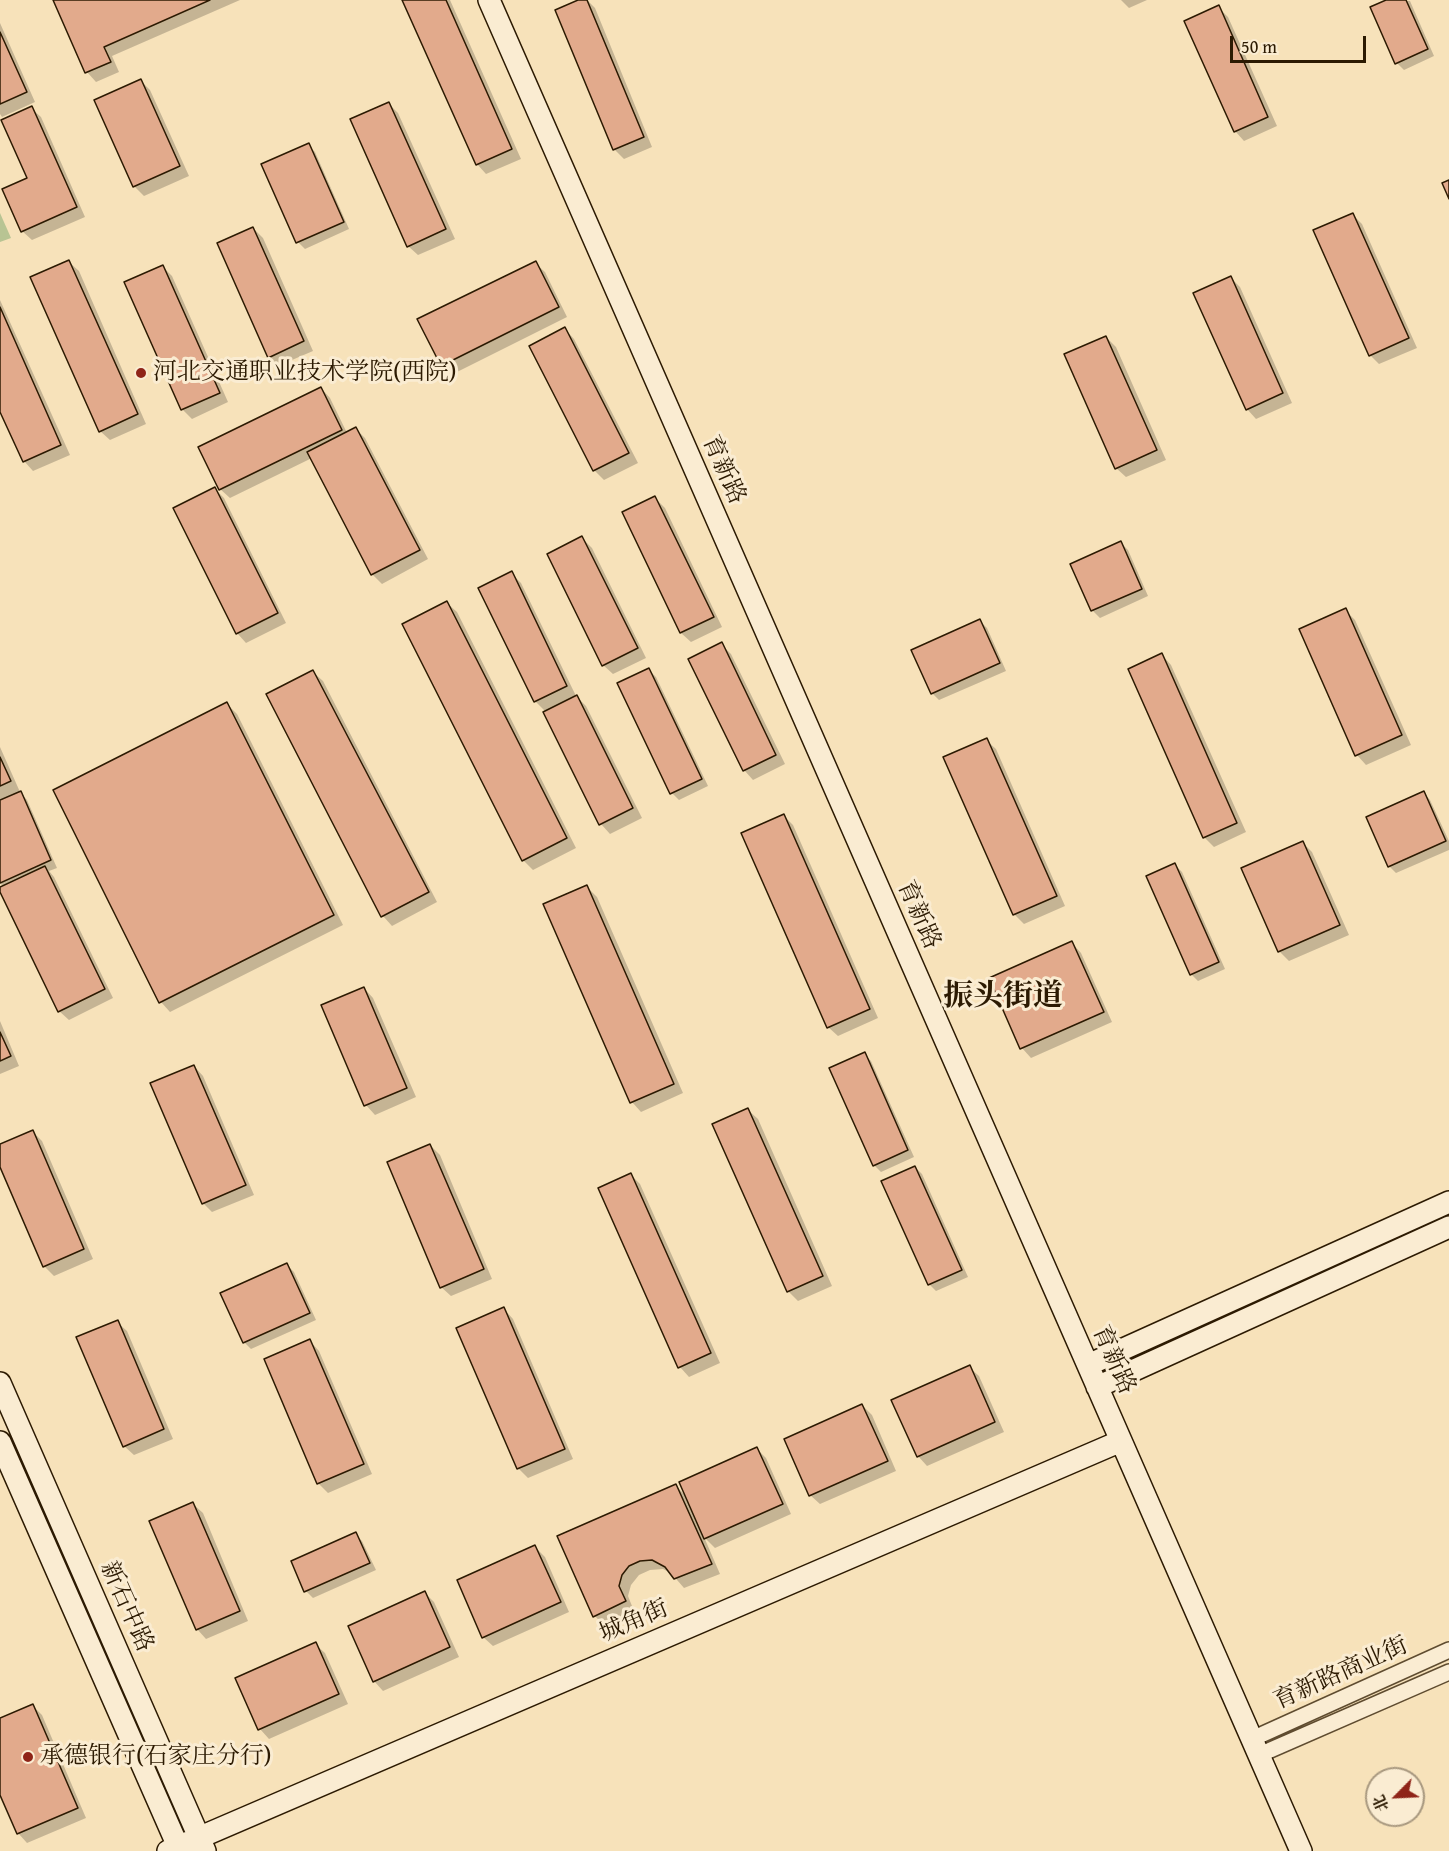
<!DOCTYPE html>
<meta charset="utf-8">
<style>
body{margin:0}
#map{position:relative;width:1449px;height:1851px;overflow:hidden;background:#f7e2ba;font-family:"Gentium Book Plus","Noto Serif SC",serif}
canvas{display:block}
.north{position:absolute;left:1365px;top:1767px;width:60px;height:60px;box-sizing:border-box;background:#faecd2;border:2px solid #a8987f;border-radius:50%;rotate:246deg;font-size:16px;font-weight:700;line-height:24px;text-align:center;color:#2c1a02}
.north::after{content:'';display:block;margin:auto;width:21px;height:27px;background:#8f2418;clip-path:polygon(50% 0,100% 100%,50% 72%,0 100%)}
.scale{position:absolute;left:1230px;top:36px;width:136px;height:27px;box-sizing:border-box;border:3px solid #2c1a02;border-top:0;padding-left:8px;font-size:18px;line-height:21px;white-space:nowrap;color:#2c1a02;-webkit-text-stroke:4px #faecd2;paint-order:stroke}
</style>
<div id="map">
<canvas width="1449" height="1851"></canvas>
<div class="north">北</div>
<div class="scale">50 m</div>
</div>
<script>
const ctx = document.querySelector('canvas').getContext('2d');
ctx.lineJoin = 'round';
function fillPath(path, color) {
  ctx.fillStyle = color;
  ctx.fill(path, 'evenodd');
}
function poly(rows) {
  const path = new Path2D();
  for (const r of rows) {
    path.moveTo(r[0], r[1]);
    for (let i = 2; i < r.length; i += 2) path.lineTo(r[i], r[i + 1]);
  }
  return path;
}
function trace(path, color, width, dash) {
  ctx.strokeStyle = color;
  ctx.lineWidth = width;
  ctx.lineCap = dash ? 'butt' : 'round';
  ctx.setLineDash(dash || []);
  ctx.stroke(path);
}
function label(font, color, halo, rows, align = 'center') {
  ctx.font = font + ' "Gentium Book Plus","Noto Serif SC",serif';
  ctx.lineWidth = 6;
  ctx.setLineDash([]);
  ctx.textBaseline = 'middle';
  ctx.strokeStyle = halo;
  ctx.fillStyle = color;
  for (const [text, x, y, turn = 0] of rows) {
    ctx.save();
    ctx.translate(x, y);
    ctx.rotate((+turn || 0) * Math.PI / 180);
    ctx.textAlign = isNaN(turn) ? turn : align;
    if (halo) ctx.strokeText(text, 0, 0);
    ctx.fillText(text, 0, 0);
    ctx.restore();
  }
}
fillPath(poly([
 [0,213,11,238,0,242]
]), '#b8c493');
fillPath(poly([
 [55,0,240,0,112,56,119,72,96,82,87,72],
 [404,0,450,0,521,159,486,174,477,164],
 [582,0,587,0,595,8,652,147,624,159,614,149],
 [1121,0,1147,0,1129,8],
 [1390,0,1410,1,1434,56,1404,70,1397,63],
 [1218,7,1228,17,1277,126,1244,141,1235,131],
 [0,23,35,102,2,117,0,114],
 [141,81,150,90,189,176,144,196,134,186,96,101],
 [389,104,398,113,455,239,418,255,408,246],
 [31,108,41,117,85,217,32,240,22,231,29,179],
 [308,145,315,152,349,229,305,249,298,242],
 [1352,214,1362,224,1417,348,1379,364,1370,355],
 [253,228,263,238,313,351,278,366,269,357],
 [69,262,79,271,146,424,110,440,100,431],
 [535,263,545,272,567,317,451,375,442,365],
 [163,267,172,276,228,402,192,419,182,409],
 [1231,278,1240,287,1292,403,1256,419,1247,409],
 [0,300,70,455,33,471,24,461,0,408],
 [565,329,574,339,638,463,604,480,594,470],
 [1106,337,1116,347,1166,460,1126,477,1116,468],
 [321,388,330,398,347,433,356,429,365,438,428,559,382,584,372,574,312,458,230,498,220,489],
 [215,489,224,498,286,623,246,643,237,633],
 [655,498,665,508,722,627,691,642,681,633,624,513],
 [582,538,592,548,646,658,613,674,603,665],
 [1121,543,1128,550,1148,596,1100,618,1093,611,1072,565],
 [511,573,521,583,576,696,586,706,642,818,610,834,601,824,546,712,535,701],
 [447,603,457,612,576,848,533,870,523,860],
 [1345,610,1355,620,1411,745,1366,765,1357,755],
 [980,621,987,628,1006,671,939,700,932,693],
 [721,644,731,654,785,764,753,780,744,770],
 [1162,655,1171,665,1246,832,1214,847,1204,837],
 [649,670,656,677,708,786,679,800,672,793],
 [313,672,323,681,437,902,392,926,383,916],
 [227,704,237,714,343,925,170,1012,161,1002],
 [986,740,996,749,1065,906,1024,924,1014,914,945,758],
 [0,747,20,792,27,800,57,868,49,871,54,877,113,998,69,1020,59,1011,0,889,4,887,0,883],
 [1424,793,1430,800,1449,841,1449,850,1396,873,1389,866],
 [784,816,793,825,878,1018,838,1036,828,1027],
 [1302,842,1312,852,1349,935,1289,961,1280,952,1243,869],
 [1175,865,1182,872,1225,969,1198,981,1191,974],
 [587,887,597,897,683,1093,641,1112,632,1102],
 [1072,943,1081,953,1112,1022,1031,1058,1022,1048],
 [364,988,373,998,416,1097,375,1115,366,1105],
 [0,1021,19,1066,0,1074],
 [864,1054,871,1061,914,1157,881,1172,874,1165],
 [194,1066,203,1076,254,1195,212,1212,203,1203],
 [748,1110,758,1119,832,1286,798,1301,788,1291],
 [33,1132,42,1141,93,1259,54,1276,44,1266,0,1163,0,1146],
 [430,1145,440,1155,492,1279,451,1296,441,1287],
 [915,1167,922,1174,968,1277,936,1291,929,1284],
 [631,1175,640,1184,720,1363,689,1377,680,1367],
 [287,1265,294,1272,316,1320,251,1349,244,1342],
 [504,1309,513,1319,573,1459,528,1478,518,1468],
 [117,1322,127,1331,173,1439,134,1455,124,1446],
 [310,1341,319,1351,372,1474,328,1493,318,1483],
 [969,1367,979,1376,1004,1432,927,1466,918,1456],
 [862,1405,872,1415,896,1471,820,1504,810,1495],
 [757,1449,766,1458,791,1514,715,1548,704,1537,720,1574,684,1588,671,1573,663,1569,650,1570,639,1575,631,1585,628,1596,634,1611,604,1626,595,1616,675,1485,686,1496],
 [193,1504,203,1513,248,1621,206,1639,197,1629],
 [355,1534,362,1541,376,1570,313,1598,306,1591,293,1562],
 [535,1547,545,1557,569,1612,493,1646,483,1637],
 [425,1593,434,1602,459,1657,383,1691,374,1681],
 [315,1644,325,1653,348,1704,269,1739,260,1729],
 [33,1706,42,1715,86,1818,27,1843,18,1833,0,1791,0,1720]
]), '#0003');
const building = poly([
 [53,0,210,0,104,47,111,62,85,73,53,0],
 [402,0,446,0,512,149,476,165,402,0],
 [578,0,587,0,644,137,613,150,555,10,578,0],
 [1386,0,1406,0,1428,49,1395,64,1370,7,1386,0],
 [1219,5,1268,117,1234,132,1184,21,1219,5],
 [0,32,27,92,0,104,0,32],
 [141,79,180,166,133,187,94,100,141,79],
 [389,102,446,229,407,247,350,119,389,102],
 [32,106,77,207,21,232,2,189,27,178,1,120,32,106],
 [309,143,344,222,296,243,261,164,309,143],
 [1449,180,1449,199,1442,183,1449,180],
 [1353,213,1409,338,1369,356,1313,230,1353,213],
 [253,227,304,341,268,358,217,243,253,227],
 [69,260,138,414,99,432,30,277,69,260],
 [536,261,559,307,441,366,417,319,536,261],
 [163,265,220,393,181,410,124,282,163,265],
 [1231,276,1283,393,1246,410,1193,293,1231,276],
 [0,307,61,445,23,462,0,412,0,307],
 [565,327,629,453,593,471,529,346,565,327],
 [1106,336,1157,450,1115,469,1064,354,1106,336],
 [321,387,342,430,219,490,198,447,321,387],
 [356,427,420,550,371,575,307,452,356,427],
 [215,487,278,613,236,634,173,508,215,487],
 [655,496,714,617,680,633,622,512,655,496],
 [582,536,638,648,602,666,547,554,582,536],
 [1121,541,1142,589,1091,611,1070,564,1121,541],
 [512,571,567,686,534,702,478,588,512,571],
 [447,601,567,838,522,861,402,624,447,601],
 [1346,608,1402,735,1355,756,1299,629,1346,608],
 [980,619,1000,663,931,694,911,650,980,619],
 [722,642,776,755,743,771,688,659,722,642],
 [1162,653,1237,823,1203,838,1128,669,1162,653],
 [649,668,702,779,670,794,617,683,649,668],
 [313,670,429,892,381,917,266,694,313,670],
 [577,695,633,808,599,825,543,712,577,695],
 [227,702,334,915,159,1003,53,790,227,702],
 [987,738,1057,896,1013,915,943,757,987,738],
 [0,757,11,781,0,786,0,757],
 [21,791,51,860,0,883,0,800,21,791],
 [1424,791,1446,841,1388,867,1366,817,1424,791],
 [784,814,870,1009,827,1028,741,833,784,814],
 [1303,841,1340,925,1278,952,1241,868,1303,841],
 [1175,863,1219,962,1190,975,1146,876,1175,863],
 [45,866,105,989,58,1012,0,892,0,887,45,866],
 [587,885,674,1084,630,1103,543,904,587,885],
 [1072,941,1104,1012,1020,1049,989,978,1072,941],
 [364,987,407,1088,364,1106,321,1005,364,987],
 [0,1032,11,1056,0,1061,0,1032],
 [865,1052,908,1150,873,1166,829,1068,865,1052],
 [194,1065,246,1185,202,1204,150,1083,194,1065],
 [748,1108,823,1276,787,1292,712,1124,748,1108],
 [33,1130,84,1249,43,1267,0,1167,0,1144,33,1130],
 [430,1144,484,1269,440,1288,387,1162,430,1144],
 [915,1166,962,1270,928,1285,881,1181,915,1166],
 [631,1173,711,1353,678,1368,598,1188,631,1173],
 [287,1263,310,1313,243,1343,220,1293,287,1263],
 [504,1307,565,1449,517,1469,456,1328,504,1307],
 [118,1320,164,1429,123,1447,76,1337,118,1320],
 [310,1339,364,1464,317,1484,264,1359,310,1339],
 [970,1365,995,1422,917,1457,891,1400,970,1365],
 [862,1404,888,1461,809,1496,784,1439,862,1404],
 [757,1447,783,1504,704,1539,679,1482,757,1447],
 [676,1484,712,1564,674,1579,665,1567,652,1560,640,1561,629,1566,622,1575,619,1586,626,1601,593,1617,557,1536,676,1484],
 [193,1502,240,1611,196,1630,149,1521,193,1502],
 [356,1532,370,1563,304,1592,291,1561,356,1532],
 [535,1545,561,1602,482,1638,457,1580,535,1545],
 [425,1591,450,1647,373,1682,348,1626,425,1591],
 [316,1642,339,1694,258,1730,235,1678,316,1642],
 [33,1704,78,1808,17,1834,0,1795,0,1718,33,1704]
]);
fillPath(building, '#e2aa8c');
trace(building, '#2c1a02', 1.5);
const street = poly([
 [1252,1739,1449,1650],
 [1259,1755,1449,1672]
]);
const secondary = poly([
 [489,0,1301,1851],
 [1088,1365,1449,1202],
 [0,1383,205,1851],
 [1097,1387,1449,1227],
 [0,1442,180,1851],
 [168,1851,1121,1441]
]);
trace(street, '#5f4c30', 18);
trace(secondary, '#2c1a02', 24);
trace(street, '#faecd2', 15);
trace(secondary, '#faecd2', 21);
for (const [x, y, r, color] of [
 [141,373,6,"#8f2418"],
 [28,1757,6,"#8f2418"]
]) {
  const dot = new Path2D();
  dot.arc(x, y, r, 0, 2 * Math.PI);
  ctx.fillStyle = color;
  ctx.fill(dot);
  trace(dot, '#faecd2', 2);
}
label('24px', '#2c1a02', '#faecd2', [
 ["河北交通职业技术学院(西院)",153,373],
 ["承德银行(石家庄分行)",40,1757]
], 'left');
label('24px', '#2c1a02', '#faecd2', [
 ["育新路",723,470,66],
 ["育新路",918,915,66],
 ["育新路",1113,1360,66],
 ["新石中路",126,1607,66],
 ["城角街",634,1622,-23],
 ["育新路商业街",1341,1674,-24]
]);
label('bold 30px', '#2c1a02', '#faecd2', [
 ["振头街道",1003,997]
]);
</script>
